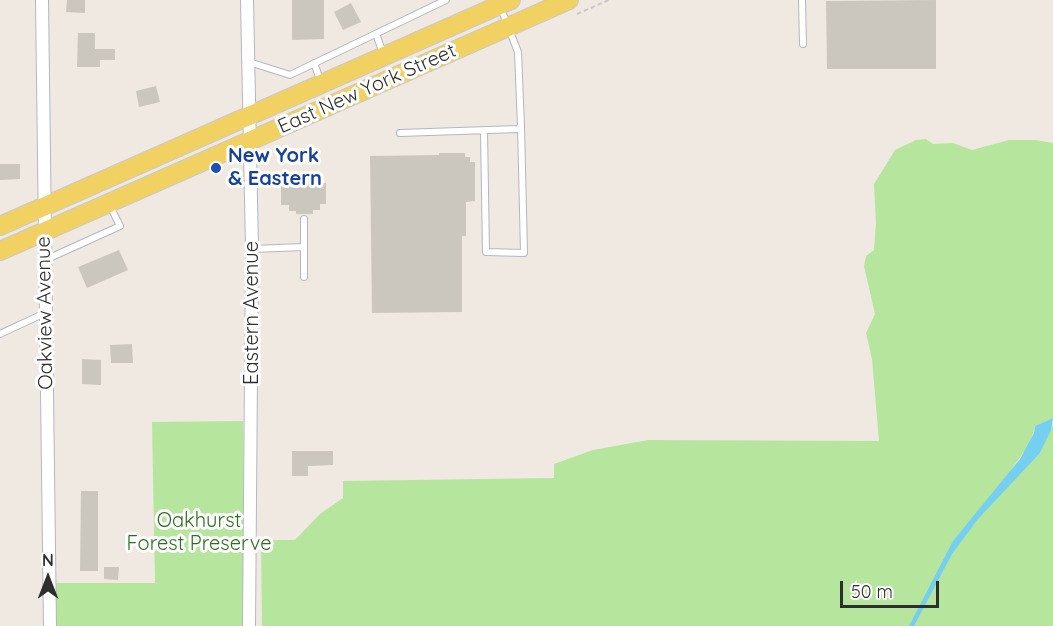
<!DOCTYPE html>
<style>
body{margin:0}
#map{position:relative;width:1053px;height:626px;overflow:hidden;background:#efe9e1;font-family:Quicksand,sans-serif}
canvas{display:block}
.north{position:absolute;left:18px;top:548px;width:60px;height:60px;-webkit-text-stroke:4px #fff;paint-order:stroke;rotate:0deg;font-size:16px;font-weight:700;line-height:24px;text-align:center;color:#2e2e2e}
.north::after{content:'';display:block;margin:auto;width:21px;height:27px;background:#2e2e2e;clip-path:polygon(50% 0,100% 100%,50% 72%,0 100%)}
.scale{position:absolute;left:840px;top:581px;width:99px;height:27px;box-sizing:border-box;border:3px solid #2e2e2e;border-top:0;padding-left:8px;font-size:18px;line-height:21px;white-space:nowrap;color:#2e2e2e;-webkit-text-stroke:4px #fff;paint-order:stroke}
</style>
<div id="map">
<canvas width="1053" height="626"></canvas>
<div class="north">N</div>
<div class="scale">50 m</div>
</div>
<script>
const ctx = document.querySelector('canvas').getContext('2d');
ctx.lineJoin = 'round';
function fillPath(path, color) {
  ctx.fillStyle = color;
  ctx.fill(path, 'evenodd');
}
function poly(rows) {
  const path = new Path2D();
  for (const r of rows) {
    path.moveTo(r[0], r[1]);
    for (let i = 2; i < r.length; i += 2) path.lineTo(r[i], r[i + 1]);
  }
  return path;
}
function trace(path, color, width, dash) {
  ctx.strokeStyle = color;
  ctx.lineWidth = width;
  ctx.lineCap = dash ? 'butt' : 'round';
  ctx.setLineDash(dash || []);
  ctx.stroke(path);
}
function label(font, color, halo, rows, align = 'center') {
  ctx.font = font + ' Quicksand,sans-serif';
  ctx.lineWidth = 6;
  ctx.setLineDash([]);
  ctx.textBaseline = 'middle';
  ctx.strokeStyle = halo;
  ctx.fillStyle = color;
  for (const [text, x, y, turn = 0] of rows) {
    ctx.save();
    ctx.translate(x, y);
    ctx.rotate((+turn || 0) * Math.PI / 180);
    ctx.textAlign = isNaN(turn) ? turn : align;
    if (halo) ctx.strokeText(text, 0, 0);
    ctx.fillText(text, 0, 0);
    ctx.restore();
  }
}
fillPath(poly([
 [926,139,933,144,953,143,972,150,1009,140,1036,140,1053,143,1053,418,1035,426,1030,443,1011,470,1024,469,1040,453,1053,424,1053,626,262,626,261,540,295,540,320,514,343,498,343,481,554,478,554,464,593,450,648,440,879,441,872,359,866,333,875,314,864,266,866,256,874,250,876,223,874,184,895,150,916,140],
 [243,421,244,626,55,626,54,583,155,583,152,422]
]), '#b6e59e');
fillPath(poly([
 [1053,418,1051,430,1040,453,978,519,952,554,914,626,909,626,953,541,1020,459,1034,433,1035,426]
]), '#75cff0');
fillPath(poly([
 [67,0,85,0,85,13,66,12],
 [292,0,324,0,324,39,292,40],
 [936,0,936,69,827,69,826,1],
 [351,3,361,22,343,30,334,12],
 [78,33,95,33,95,49,115,49,115,60,100,60,100,67,77,67],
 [156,86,160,102,139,107,136,91],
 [439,153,465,153,465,157,470,157,470,162,475,162,475,201,466,202,466,236,462,236,462,312,372,313,370,156,439,155],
 [0,164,20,164,20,179,0,180],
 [296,173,322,174,322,183,326,183,326,204,320,204,320,210,313,210,313,214,296,214,296,211,289,211,289,205,281,205,281,183,289,183,289,177,296,177],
 [119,250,128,270,87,288,78,267],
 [132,344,133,363,111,363,110,345],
 [82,359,101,360,101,385,82,384],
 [292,451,333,451,333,465,308,466,308,476,292,476],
 [81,491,98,491,98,571,80,571],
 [104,567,119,567,118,580,104,579]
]), '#cbc7bf');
const service = poly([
 [802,0,803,44],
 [376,34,383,53],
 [249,62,290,75,446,0],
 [314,63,321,82],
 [484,131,486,252,524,253,521,126],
 [400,133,518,129,521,126,518,52,500,6],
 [252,249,304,247],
 [45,260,120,226,109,204],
 [304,277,304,219],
 [0,334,45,313]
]);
const minor = poly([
 [42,0,50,626],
 [247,0,252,249,249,626]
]);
const primary = poly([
 [0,226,511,0],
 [0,251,569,0]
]);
trace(service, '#b4b7c1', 8);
trace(minor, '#b4b7c1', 14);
trace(primary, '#c9c9c9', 20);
trace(poly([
 [577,14,609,0]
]), '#c9c9c9', 2, [4.5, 3]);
trace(service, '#fff', 6);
trace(minor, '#fff', 12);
trace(primary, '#f2d163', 18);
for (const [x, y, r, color] of [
 [216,168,6,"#1a4fb4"]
]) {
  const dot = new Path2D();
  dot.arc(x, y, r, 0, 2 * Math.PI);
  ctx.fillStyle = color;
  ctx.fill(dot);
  trace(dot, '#fff', 2);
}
label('20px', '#2e2e2e', '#fff', [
 ["East New York Street",367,89,-24],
 ["Oakview Avenue",45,313,-91],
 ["Eastern Avenue",252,313,-90]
]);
label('bold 20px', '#164399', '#fff', [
 ["New York",228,156],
 ["& Eastern",228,179]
], 'left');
label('20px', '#2c6e1b', '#fff', [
 ["Oakhurst",199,521],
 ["Forest Preserve",199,544]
]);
</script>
